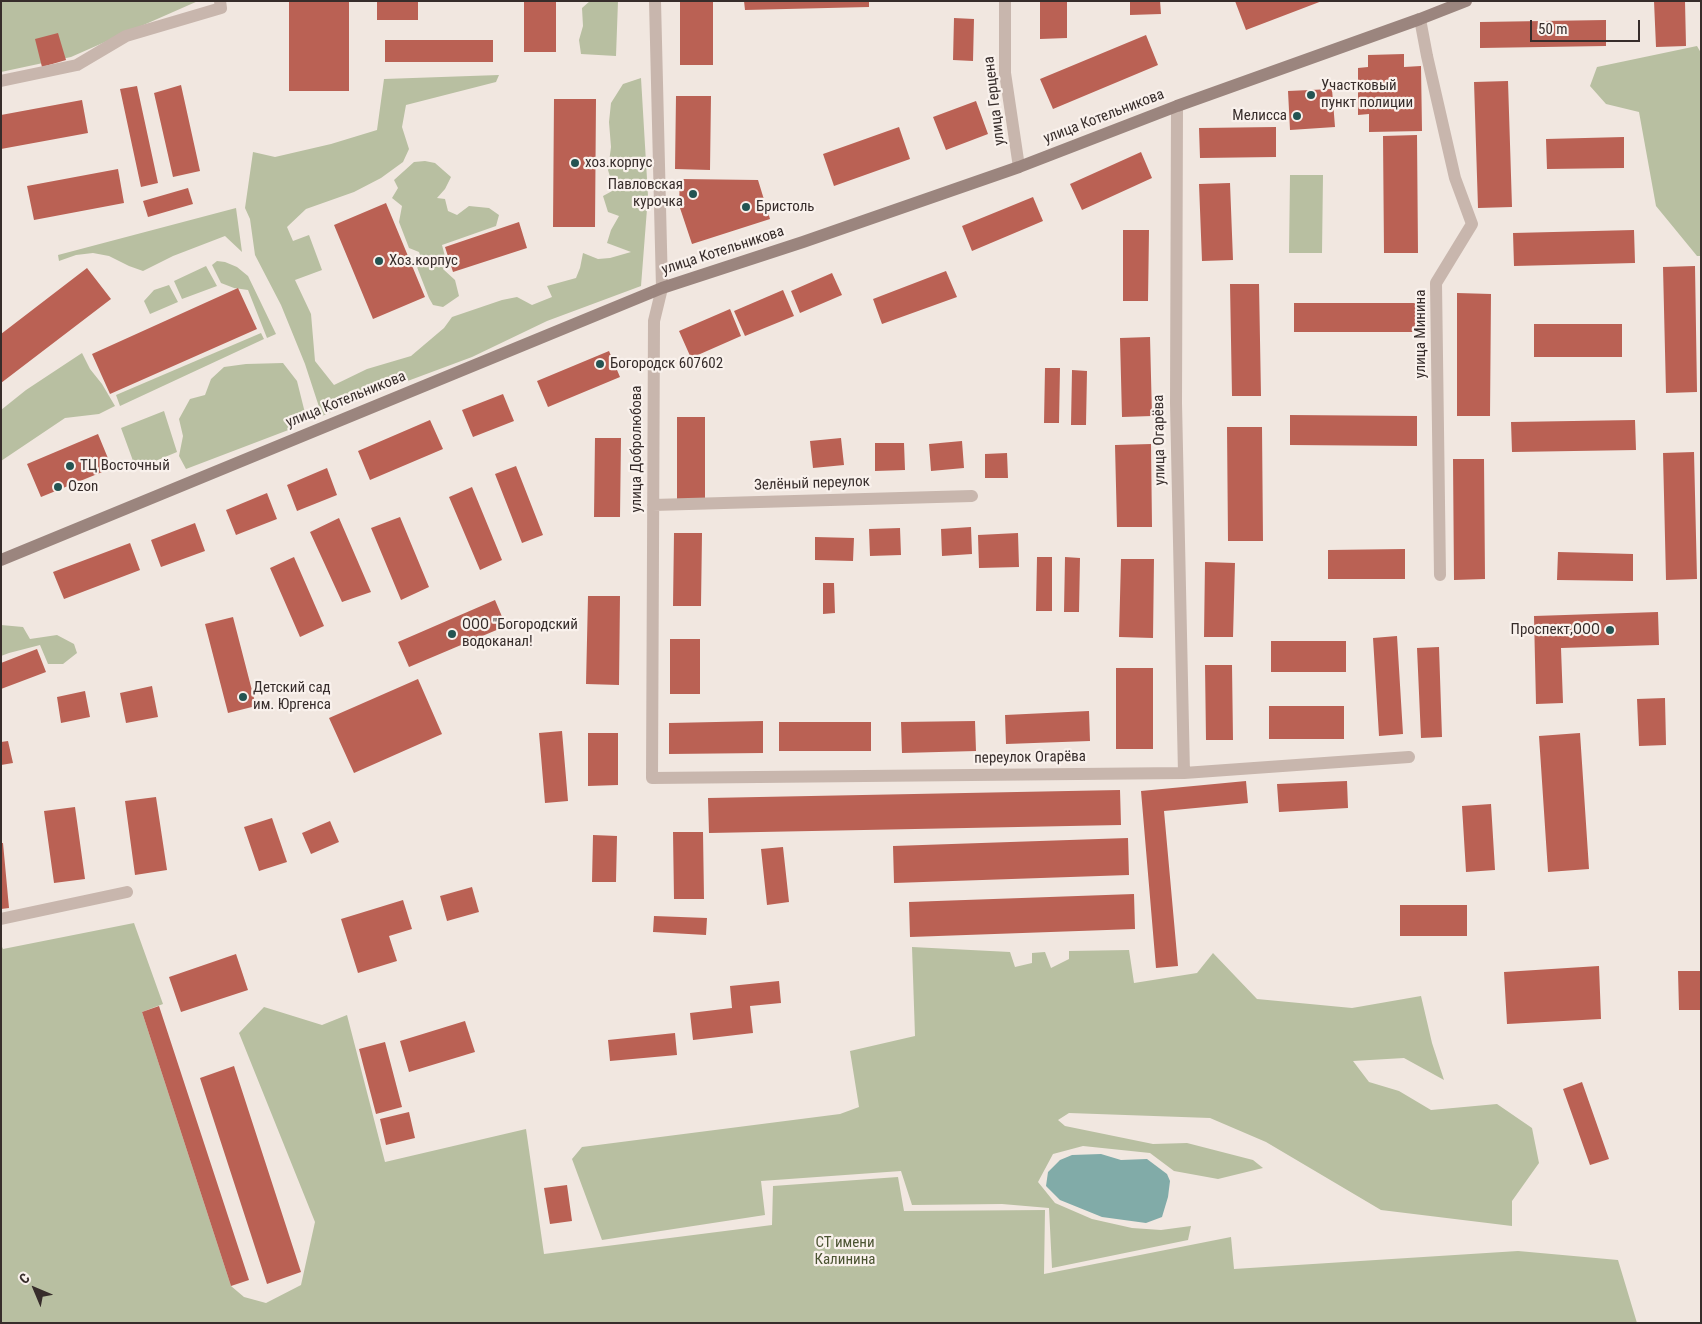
<!DOCTYPE html>
<meta charset="utf-8">
<style>
body{margin:0}
#map{position:relative;width:1702px;height:1324px;overflow:hidden;background:#f1e7e0;font-family:"Roboto Condensed",sans-serif}
canvas{display:block}
.frame{position:absolute;inset:0;border:2px solid #372d2b;pointer-events:none}
.north{position:absolute;left:10px;top:1264px;width:50px;height:50px;-webkit-text-stroke:4px #f9f1ec;paint-order:stroke;rotate:315deg;font-size:14px;font-weight:700;line-height:20px;text-align:center;color:#372d2b}
.north::after{content:'';display:block;margin:auto;width:18px;height:22px;background:#372d2b;clip-path:polygon(50% 0,100% 100%,50% 72%,0 100%)}
.scale{position:absolute;left:1530px;top:20px;width:110px;height:22px;box-sizing:border-box;border:2px solid #372d2b;border-top:0;padding-left:6px;font-size:15px;line-height:18px;white-space:nowrap;color:#372d2b;-webkit-text-stroke:4px #f9f1ec;paint-order:stroke}
</style>
<div id="map">
<canvas width="1702" height="1324"></canvas>
<div class="frame"></div>
<div class="north">С</div>
<div class="scale">50 m</div>
</div>
<script>
const ctx = document.querySelector('canvas').getContext('2d');
ctx.lineJoin = 'round';
function fillPath(path, color) {
  ctx.fillStyle = color;
  ctx.fill(path, 'evenodd');
}
function poly(rows) {
  const path = new Path2D();
  for (const r of rows) {
    path.moveTo(r[0], r[1]);
    for (let i = 2; i < r.length; i += 2) path.lineTo(r[i], r[i + 1]);
  }
  return path;
}
function trace(path, color, width, dash) {
  ctx.strokeStyle = color;
  ctx.lineWidth = width;
  ctx.lineCap = dash ? 'butt' : 'round';
  ctx.setLineDash(dash || []);
  ctx.stroke(path);
}
function label(font, color, halo, rows, align = 'center') {
  ctx.font = font + ' "Roboto Condensed",sans-serif';
  ctx.lineWidth = 4.5;
  ctx.setLineDash([]);
  ctx.textBaseline = 'middle';
  ctx.strokeStyle = halo;
  ctx.fillStyle = color;
  for (const [text, x, y, turn = 0] of rows) {
    ctx.save();
    ctx.translate(x, y);
    ctx.rotate((+turn || 0) * Math.PI / 180);
    ctx.textAlign = isNaN(turn) ? turn : align;
    if (halo) ctx.strokeText(text, 0, 0);
    ctx.fillText(text, 0, 0);
    ctx.restore();
  }
}
fillPath(poly([
 [1,1,198,1,71,57,1,72],
 [590,1,618,1,616,56,581,54,579,40,583,26,582,8],
 [1697,46,1701,53,1701,256,1697,256,1656,206,1639,112,1606,104,1590,86,1597,67],
 [499,75,496,82,406,105,402,127,409,149,403,162,381,178,354,192,306,209,287,227,293,241,309,235,322,270,295,280,311,314,315,361,334,385,367,369,411,356,444,328,452,317,502,300,517,297,532,305,552,297,547,286,576,278,580,268,583,253,598,259,610,258,631,252,607,243,611,230,619,216,608,212,603,196,614,190,608,170,611,147,609,122,611,103,623,84,641,78,648,196,641,286,547,321,472,357,362,398,322,416,305,364,281,305,255,255,250,219,245,208,253,152,275,157,331,144,377,130,384,79],
 [425,161,435,163,451,177,445,189,437,198,445,199,448,211,457,215,469,206,489,208,499,215,496,226,442,245,447,264,443,269,455,280,459,296,443,307,433,305,429,298,415,262,421,258,419,252,409,248,399,222,402,206,392,198,398,188,394,180,414,162],
 [1290,175,1323,175,1322,253,1289,253],
 [236,208,242,252,225,236,173,256,143,271,129,266,109,256,93,253,76,255,59,261,58,255],
 [217,261,225,262,237,267,248,276,276,334,267,338,248,290,234,288,221,283,212,265],
 [206,266,217,286,182,299,174,281],
 [169,285,178,302,150,314,144,301,154,290],
 [261,333,264,339,120,406,116,395],
 [82,353,90,369,102,384,115,406,99,414,65,418,1,461,1,410,26,390],
 [283,363,297,381,306,417,291,429,186,469,179,456,183,436,179,419,190,399,205,395,211,379,224,367,246,364],
 [164,411,177,452,136,469,121,428],
 [1,625,23,627,30,639,57,635,74,644,77,653,63,664,48,664,40,645,9,653,1,656],
 [134,923,163,1004,142,1012,231,1286,244,1297,266,1303,301,1285,315,1222,239,1033,264,1007,322,1025,347,1015,385,1162,526,1129,544,1254,772,1225,773,1186,898,1177,904,1211,1045,1210,1044,1274,1231,1237,1234,1269,1518,1251,1618,1260,1637,1323,1,1323,1,945,3,949],
 [912,947,1010,952,1015,967,1032,963,1032,953,1045,952,1051,968,1069,959,1069,951,1129,950,1134,983,1197,973,1213,953,1257,999,1352,1008,1421,996,1432,1043,1444,1080,1404,1058,1353,1061,1369,1082,1399,1091,1431,1110,1497,1104,1532,1128,1539,1163,1512,1201,1512,1226,1381,1210,1266,1142,1210,1118,1069,1113,1058,1120,1065,1126,1153,1144,1187,1143,1253,1160,1263,1168,1218,1179,1174,1171,1150,1153,1083,1146,1053,1154,1038,1182,1055,1203,1092,1219,1132,1228,1161,1230,1191,1226,1188,1240,1052,1268,1049,1208,1002,1204,912,1205,901,1171,761,1181,765,1215,602,1240,572,1159,582,1147,840,1114,859,1107,850,1051,915,1036]
]), '#b8bfa1');
fillPath(poly([
 [1101,1154,1121,1160,1147,1159,1167,1174,1170,1181,1168,1197,1162,1217,1146,1223,1102,1217,1060,1200,1046,1186,1048,1172,1060,1160,1072,1155]
]), '#81aba8');
fillPath(poly([
 [289,1,349,1,349,91,289,91],
 [377,1,418,1,418,20,377,20],
 [524,1,556,1,556,52,524,52],
 [680,1,713,1,713,65,680,65],
 [744,1,869,1,869,7,745,10],
 [1040,1,1067,1,1067,38,1040,39],
 [1130,1,1160,1,1161,14,1130,15],
 [1235,1,1322,1,1246,30],
 [1654,1,1685,1,1686,46,1656,47],
 [954,18,974,19,973,61,953,60],
 [1606,20,1606,46,1480,48,1480,22],
 [58,33,66,60,42,67,35,39],
 [1146,35,1158,65,1053,109,1040,79],
 [385,40,493,40,493,62,385,62],
 [1404,54,1404,67,1421,66,1422,131,1369,132,1369,114,1358,115,1358,68,1368,67,1368,55],
 [1508,81,1512,207,1478,208,1474,82],
 [181,85,200,171,173,177,154,93],
 [137,86,158,183,141,187,120,89],
 [1332,89,1335,127,1290,130,1288,91],
 [676,96,711,96,710,170,675,169],
 [554,99,596,99,595,227,553,227],
 [82,100,88,133,1,149,1,115],
 [976,101,988,134,946,150,933,117],
 [899,127,910,159,834,186,823,154],
 [1276,127,1276,157,1200,158,1199,128],
 [1417,135,1418,253,1384,253,1383,136],
 [1624,137,1624,168,1547,169,1546,139],
 [1141,152,1152,178,1082,210,1070,184],
 [118,169,124,203,34,220,27,186],
 [680,179,758,180,770,219,692,244,679,205],
 [1230,183,1233,260,1202,261,1199,184],
 [188,188,193,204,148,217,143,201],
 [1033,197,1043,221,972,251,962,226],
 [386,203,425,297,373,319,334,225],
 [519,222,527,248,453,272,445,247],
 [1123,230,1149,230,1148,301,1123,301],
 [1634,230,1635,263,1514,266,1513,233],
 [1695,266,1697,392,1666,393,1663,267],
 [87,268,111,299,1,383,1,334],
 [946,271,957,297,882,324,873,299],
 [832,273,842,295,800,313,791,291],
 [1230,284,1259,284,1261,396,1232,396],
 [238,288,257,329,110,394,92,354],
 [783,290,794,316,745,336,734,311],
 [1457,293,1491,294,1490,416,1457,416],
 [1294,303,1417,303,1417,332,1294,332],
 [730,309,741,336,691,358,679,331],
 [1534,324,1622,324,1622,357,1534,357],
 [1150,337,1152,416,1122,417,1120,338],
 [609,351,620,377,548,407,537,381],
 [1045,368,1060,368,1059,423,1044,423],
 [1072,370,1087,371,1086,425,1071,425],
 [503,394,514,421,473,437,462,410],
 [1290,415,1417,416,1417,446,1290,445],
 [677,417,705,417,705,500,677,500],
 [430,420,443,449,370,480,358,451],
 [1635,420,1636,450,1512,452,1511,422],
 [1227,427,1262,427,1263,541,1228,541],
 [98,434,112,468,41,497,27,464],
 [595,438,621,438,620,517,594,517],
 [841,438,844,465,813,468,810,441],
 [962,441,964,468,931,471,929,444],
 [875,443,904,443,905,470,875,471],
 [1151,444,1152,527,1117,527,1115,445],
 [1694,452,1697,579,1666,580,1663,453],
 [1007,453,1008,478,985,478,985,454],
 [1453,459,1484,459,1485,579,1454,580],
 [516,466,543,535,522,543,495,474],
 [327,468,337,495,297,511,287,485],
 [472,487,502,560,480,570,449,497],
 [267,493,277,519,236,535,226,510],
 [400,517,429,587,401,600,371,528],
 [339,518,371,592,342,602,310,532],
 [195,523,205,551,161,567,151,540],
 [971,527,972,554,942,556,941,529],
 [900,528,901,555,870,556,869,529],
 [674,533,702,533,701,606,673,606],
 [1018,533,1019,567,979,568,978,535],
 [815,537,854,538,853,561,815,560],
 [130,543,140,570,64,599,53,572],
 [1405,549,1405,579,1328,579,1328,550],
 [1558,552,1633,554,1633,581,1557,580],
 [294,557,324,626,300,637,270,568],
 [1037,557,1052,557,1052,611,1036,611],
 [1065,557,1080,558,1079,612,1064,612],
 [1121,559,1154,559,1153,638,1119,637],
 [1205,562,1235,563,1233,637,1204,637],
 [823,583,834,583,835,613,823,614],
 [588,596,620,596,619,685,586,684],
 [495,600,506,626,409,667,398,642],
 [1658,612,1659,645,1561,648,1563,703,1536,704,1534,616],
 [233,617,256,706,228,713,205,624],
 [1397,636,1403,734,1379,736,1373,638],
 [670,639,700,639,700,694,670,694],
 [1271,641,1346,641,1346,672,1271,672],
 [1439,647,1442,737,1421,738,1417,648],
 [37,649,46,672,1,689,1,663],
 [1205,665,1232,665,1233,740,1206,740],
 [1116,668,1153,668,1153,749,1116,749],
 [418,679,442,734,354,773,329,718],
 [152,686,158,717,126,723,120,693],
 [85,691,90,717,61,723,57,697],
 [1665,698,1666,745,1639,746,1637,699],
 [1269,706,1344,706,1344,739,1269,739],
 [1089,711,1090,741,1006,744,1005,715],
 [763,721,763,753,669,754,669,723],
 [975,721,976,751,902,753,901,722],
 [779,722,871,722,871,751,779,751],
 [562,731,568,801,545,803,539,733],
 [588,733,618,733,618,785,588,786],
 [1580,733,1589,869,1548,872,1539,736],
 [8,741,13,763,1,765,1,742],
 [1246,781,1248,803,1164,811,1178,966,1156,968,1141,791],
 [1347,781,1348,808,1279,812,1277,784],
 [1120,790,1121,825,709,833,708,798],
 [156,797,167,870,135,875,125,801],
 [1491,804,1495,870,1466,872,1462,806],
 [75,807,85,879,54,883,44,811],
 [272,818,287,862,259,871,244,827],
 [330,821,339,842,311,854,302,833],
 [673,832,703,832,704,899,674,899],
 [593,835,617,836,616,882,592,882],
 [1128,838,1129,875,894,883,893,846],
 [1,843,3,843,9,908,1,909],
 [783,847,789,902,767,905,761,849],
 [472,887,479,912,447,921,440,896],
 [1134,894,1135,929,910,937,909,902],
 [403,900,412,929,389,936,397,961,358,973,341,919],
 [1400,905,1467,905,1467,936,1400,936],
 [654,916,707,918,706,935,653,932],
 [236,954,248,990,181,1012,169,977],
 [1599,966,1601,1019,1507,1024,1504,972],
 [1678,971,1701,971,1701,1010,1679,1010],
 [779,981,781,1003,750,1006,753,1033,693,1040,690,1013,732,1008,730,986],
 [159,1006,249,1280,231,1286,142,1012],
 [465,1021,475,1052,409,1072,400,1041],
 [675,1033,677,1055,610,1061,608,1040],
 [385,1042,402,1107,376,1114,359,1049],
 [234,1066,301,1272,267,1284,200,1078],
 [1582,1082,1609,1159,1590,1165,1563,1089],
 [409,1112,415,1138,386,1145,380,1119],
 [567,1185,572,1221,550,1224,544,1188]
]), '#ba6154');
trace(poly([
 [655,1,662,288,654,321,652,778,1184,773,1409,757],
 [1005,1,1005,73,1019,167],
 [1420,19,1427,56,1455,178,1472,224,1436,283,1440,575],
 [1,81,77,65,126,36,221,8,220,1],
 [1177,106,1176,403,1184,773],
 [653,505,972,496],
 [1,919,127,892]
]), '#c8b6ad', 12);
trace(poly([
 [1,560,662,288,803,242,1019,167,1177,106,1420,19,1466,1]
]), '#9b857e', 12);
for (const [x, y, r, color] of [
 [1311,95,5,"#245452"],
 [1297,116,5,"#245452"],
 [575,163,5,"#245452"],
 [693,194,5,"#245452"],
 [746,207,5,"#245452"],
 [379,261,5,"#245452"],
 [600,364,5,"#245452"],
 [70,466,5,"#245452"],
 [58,487,5,"#245452"],
 [1610,630,5,"#245452"],
 [452,634,5,"#245452"],
 [243,697,5,"#245452"]
]) {
  const dot = new Path2D();
  dot.arc(x, y, r, 0, 2 * Math.PI);
  ctx.fillStyle = color;
  ctx.fill(dot);
  trace(dot, '#f9f1ec', 2);
}
label('15px', '#372d2b', '#f9f1ec', [
 ["Участковый",1321,86],
 ["пункт полиции",1321,103],
 ["Мелисса",1287,116,"right"],
 ["хоз.корпус",585,163],
 ["Павловская",683,185,"right"],
 ["курочка",683,202,"right"],
 ["Бристоль",756,207],
 ["Хоз.корпус",389,261],
 ["Богородск 607602",610,364],
 ["ТЦ Восточный",80,466],
 ["Ozon",68,487],
 ["ООО \"Богородский",462,625],
 ["водоканал!",462,642],
 ["Проспект,ООО",1600,630,"right"],
 ["Детский сад",253,688],
 ["им. Юргенса",253,705]
], 'left');
label('15px', '#372d2b', '#f9f1ec', [
 ["улица Герцена",995,101,-97],
 ["улица Котельникова",1104,117,-21],
 ["улица Котельникова",723,251,-18],
 ["улица Минина",1421,334,-90],
 ["улица Котельникова",346,400,-22],
 ["улица Огарёва",1160,440,-91],
 ["улица Добролюбова",637,449,-90],
 ["Зелёный переулок",812,484,-2],
 ["переулок Огарёва",1030,758,-1]
]);
label('15px', '#4a5331', '#f9f1ec', [
 ["СТ имени",845,1243],
 ["Калинина",845,1260]
]);
</script>
